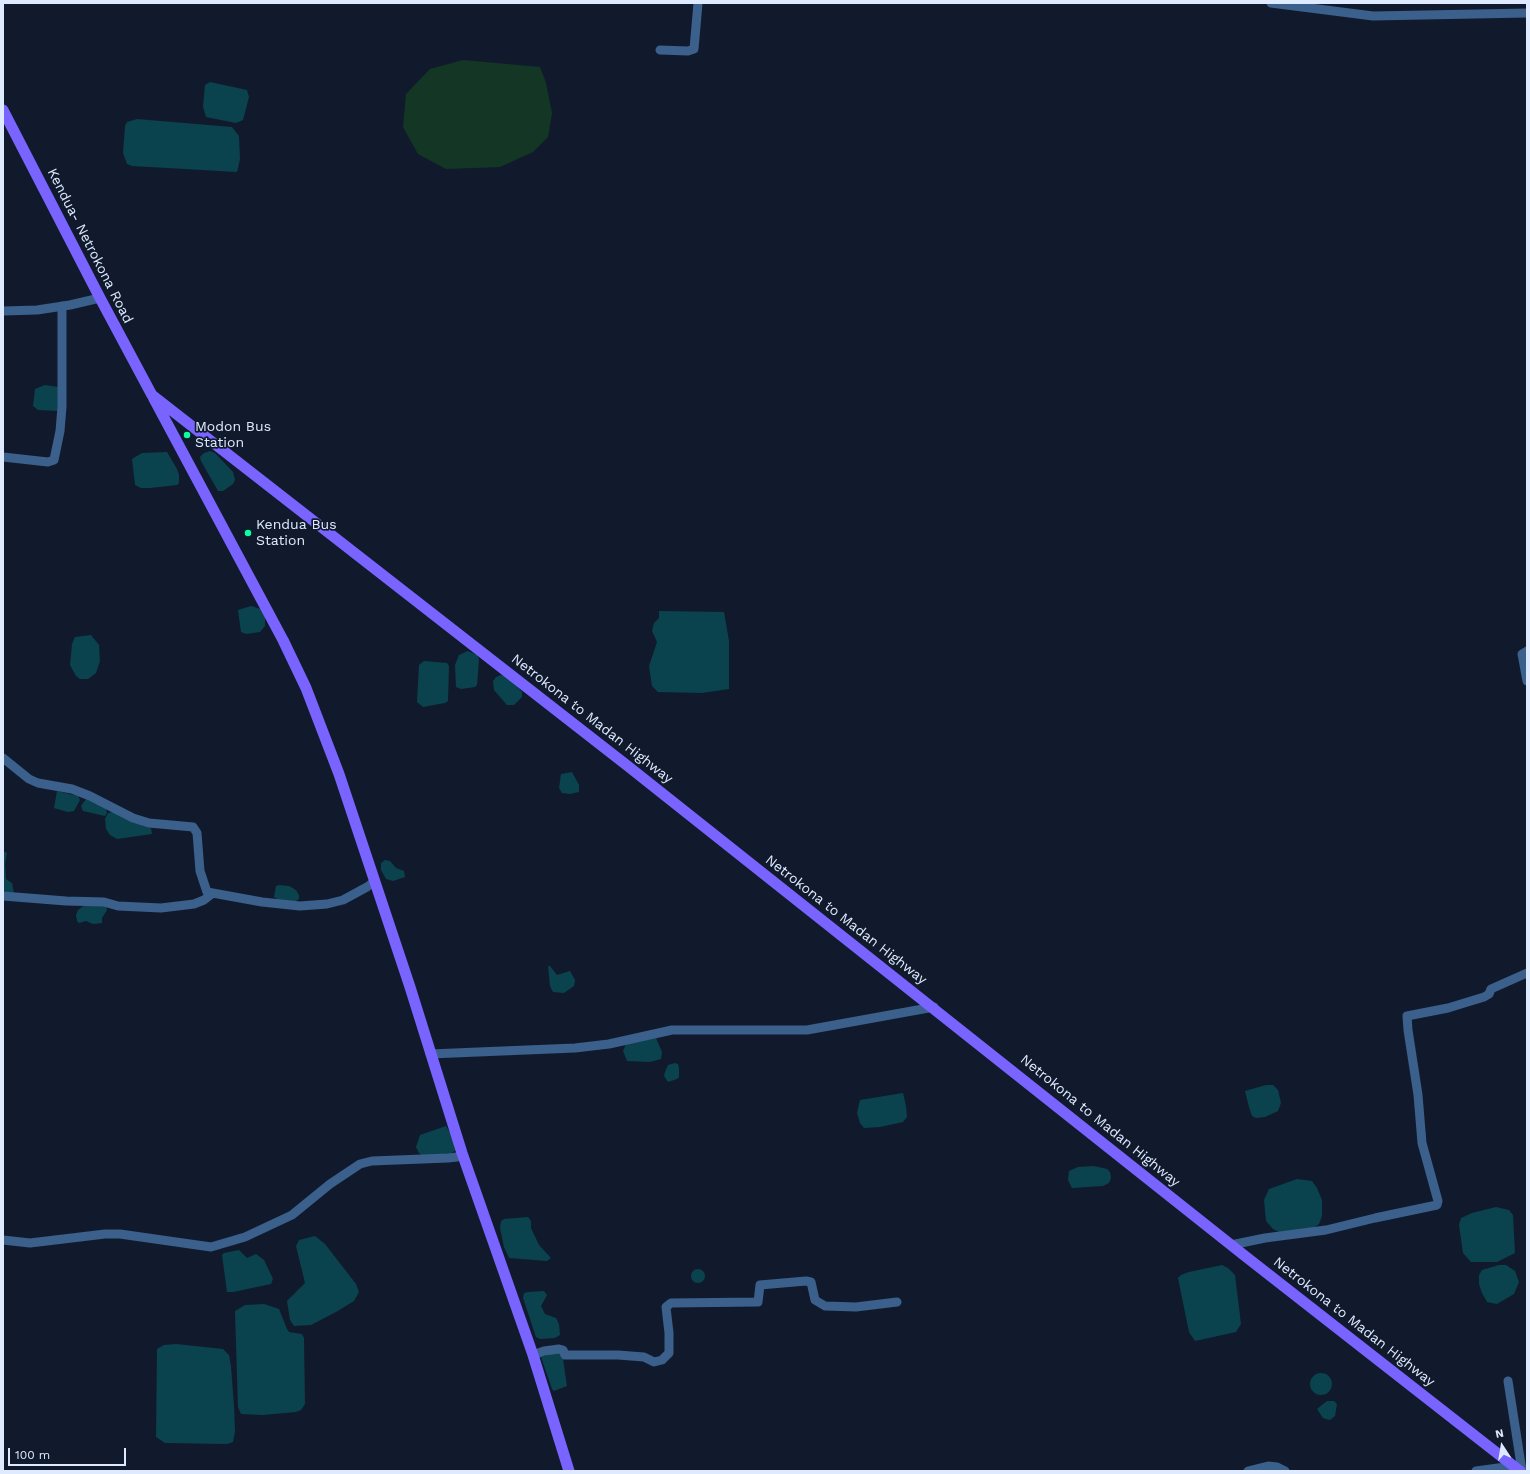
<!DOCTYPE html>
<style>
body{margin:0}
#map{position:relative;width:1530px;height:1474px;overflow:hidden;background:#111a2d;font-family:"Work Sans",sans-serif}
canvas{display:block}
.frame{position:absolute;inset:0;border:4px solid #ddeaff;pointer-events:none}
.north{position:absolute;left:1482px;top:1426px;width:40px;height:40px;-webkit-text-stroke:3px #111a2d;paint-order:stroke;rotate:348deg;font-size:11px;font-weight:700;line-height:16px;text-align:center;color:#ddeaff}
.north::after{content:'';display:block;margin:auto;width:14px;height:18px;background:#ddeaff;clip-path:polygon(50% 0,100% 100%,50% 72%,0 100%)}
.scale{position:absolute;left:8px;top:1448px;width:118px;height:18px;box-sizing:border-box;border:2px solid #ddeaff;border-top:0;padding-left:5px;font-size:12px;line-height:14px;white-space:nowrap;color:#ddeaff;-webkit-text-stroke:3px #111a2d;paint-order:stroke}
</style>
<div id="map">
<canvas width="1530" height="1474"></canvas>
<div class="frame"></div>
<div class="north">N</div>
<div class="scale">100 m</div>
</div>
<script>
const ctx = document.querySelector('canvas').getContext('2d');
ctx.lineJoin = 'round';
function fillPath(path, color) {
  ctx.fillStyle = color;
  ctx.fill(path, 'evenodd');
}
function poly(rows) {
  const path = new Path2D();
  for (const r of rows) {
    if (r.length === 3) {
      path.moveTo(r[0] + r[2], r[1]);
      path.arc(r[0], r[1], r[2], 0, 2 * Math.PI);
      continue;
    }
    path.moveTo(r[0], r[1]);
    for (let i = 2; i < r.length; i += 2) path.lineTo(r[i], r[i + 1]);
  }
  return path;
}
function trace(path, color, width, dash) {
  ctx.strokeStyle = color;
  ctx.lineWidth = width;
  ctx.lineCap = dash ? 'butt' : 'round';
  ctx.setLineDash(dash || []);
  ctx.stroke(path);
}
function label(font, color, halo, rows, align = 'center') {
  ctx.font = font + ' "Work Sans",sans-serif';
  ctx.lineWidth = 3.5;
  ctx.setLineDash([]);
  ctx.textBaseline = 'middle';
  ctx.strokeStyle = halo;
  ctx.fillStyle = color;
  for (const [text, x, y, turn = 0] of rows) {
    ctx.save();
    ctx.translate(x, y);
    ctx.rotate((+turn || 0) * Math.PI / 180);
    ctx.textAlign = isNaN(turn) ? turn : align;
    if (halo) ctx.strokeText(text, 0, 0);
    ctx.fillText(text, 0, 0);
    ctx.restore();
  }
}
fillPath(poly([
 [463,60,540,67,546,83,552,113,548,137,533,152,500,167,446,169,418,154,403,127,406,94,430,69]
]), '#143725');
fillPath(poly([
 [210,82,247,90,249,97,243,120,236,123,206,117,203,107,205,85],
 [137,119,232,127,239,136,240,159,237,172,132,166,127,164,123,153,125,126,127,122],
 [45,385,58,387,59,411,38,410,33,406,35,389],
 [210,451,215,453,233,472,235,480,233,484,223,491,218,491,201,461,200,457,204,453],
 [167,452,177,469,179,475,179,483,177,485,150,488,141,488,135,485,132,459,142,453],
 [251,606,261,609,265,617,265,626,260,632,246,634,241,632,238,610],
 [659,611,724,612,729,641,729,689,702,693,658,692,652,686,649,666,657,642,652,631,654,623,659,618],
 [91,635,99,645,100,661,96,673,88,679,80,679,76,676,70,665,72,644,75,637],
 [468,651,477,655,479,659,477,685,475,687,461,689,456,687,455,665,459,655],
 [424,661,447,663,449,666,448,701,445,703,423,707,417,702,419,665],
 [501,675,507,676,522,692,522,697,514,705,507,705,494,690,493,681,496,677],
 [572,772,579,785,579,792,570,794,562,793,559,788,561,774],
 [57,791,78,796,80,800,74,811,68,812,54,808],
 [86,799,106,808,107,813,105,816,83,811,81,806],
 [112,812,147,826,151,828,152,834,117,839,110,835,106,829,105,819,108,813],
 [3,851,7,853,5,864,6,879,12,883,14,893,3,895],
 [385,860,390,861,396,868,404,871,405,877,393,881,386,879,381,870,381,863],
 [279,885,289,886,296,890,299,895,299,899,296,901,281,901,274,897,276,886],
 [86,904,106,905,107,910,102,918,102,923,93,924,86,921,79,923,77,921,76,915,78,910],
 [548,966,550,966,557,975,570,971,575,980,574,986,564,993,553,992,550,986],
 [656,1038,662,1052,661,1059,650,1062,627,1061,623,1051,626,1044],
 [675,1063,678,1064,679,1069,679,1077,677,1079,668,1082,664,1076,665,1072,668,1065],
 [1266,1085,1273,1085,1278,1090,1281,1103,1278,1111,1265,1117,1256,1118,1252,1116,1249,1107,1245,1091],
 [903,1093,906,1106,907,1117,903,1122,880,1127,864,1128,860,1123,857,1113,860,1100],
 [446,1126,454,1139,455,1151,445,1156,424,1157,419,1153,416,1147,420,1135],
 [1094,1166,1107,1169,1110,1172,1111,1178,1109,1183,1103,1186,1072,1188,1068,1180,1069,1171,1078,1167],
 [1297,1179,1312,1181,1317,1188,1322,1200,1322,1216,1319,1224,1312,1229,1281,1233,1273,1229,1266,1221,1264,1200,1269,1189],
 [1496,1207,1509,1210,1513,1215,1515,1253,1497,1262,1471,1262,1463,1253,1459,1225,1461,1218,1472,1213],
 [528,1217,531,1221,531,1228,539,1245,551,1258,547,1261,509,1258,504,1247,500,1228,501,1221,504,1219],
 [315,1236,325,1244,356,1284,359,1292,354,1301,336,1312,311,1325,294,1326,290,1320,287,1301,305,1283,296,1246,299,1240],
 [239,1250,247,1258,256,1254,264,1260,273,1279,271,1284,233,1292,227,1292,222,1255,224,1253],
 [1222,1265,1228,1268,1235,1275,1241,1324,1236,1332,1195,1341,1189,1332,1178,1278,1181,1275,1189,1272],
 [1499,1265,1506,1265,1515,1271,1519,1282,1514,1294,1497,1304,1487,1302,1482,1293,1479,1284,1479,1275,1482,1270],
 [698,1276,7],
 [544,1291,547,1295,541,1306,545,1314,556,1318,559,1324,560,1335,555,1338,540,1339,536,1337,523,1298,524,1293,528,1292],
 [264,1304,279,1309,287,1329,289,1332,302,1334,304,1338,305,1404,301,1410,296,1412,263,1415,241,1414,238,1407,235,1311,245,1305],
 [176,1344,223,1349,229,1355,231,1366,234,1406,235,1431,233,1442,227,1444,165,1443,156,1437,157,1349,164,1345],
 [559,1351,563,1359,567,1386,554,1391,552,1389,541,1357],
 [1321,1384,11],
 [1327,1401,1334,1401,1337,1404,1335,1416,1330,1420,1323,1418,1317,1409]
]), '#0a434d');
trace(poly([
 [1271,3,1373,16,1527,13],
 [660,50,688,51,694,49,698,3],
 [3,311,37,310,70,305,100,298],
 [3,457,48,462,54,460,60,431,62,407,62,306],
 [1527,651,1522,654,1527,681],
 [3,758,29,779,38,783,72,789,90,796,133,818,149,823,193,827,197,833,200,871,207,892,262,902,300,906,327,904,343,900,367,887,375,881],
 [3,896,66,901,104,902,118,906,161,908,194,904,204,900,213,893],
 [430,1054,575,1048,609,1044,672,1030,807,1030,934,1007],
 [3,1240,30,1243,105,1234,120,1234,211,1247,245,1237,292,1215,330,1184,360,1164,372,1161,448,1158,457,1157,462,1153],
 [1231,1245,1265,1238,1326,1230,1375,1218,1437,1205,1438,1201,1422,1143,1418,1095,1408,1030,1407,1016,1448,1008,1484,997,1489,994,1491,989,1527,973],
 [533,1355,544,1351,559,1349,563,1350,565,1355,618,1355,644,1357,654,1362,662,1360,669,1353,669,1333,666,1307,671,1303,758,1302,760,1285,806,1281,811,1282,815,1300,825,1306,856,1307,897,1302],
 [1508,1381,1522,1471],
 [1248,1471,1268,1466,1277,1467,1285,1471],
 [1476,1471,1513,1466]
]), '#3b608c', 9);
trace(poly([
 [3,110,100,298,283,640,306,688,339,774,410,987,462,1153,533,1355,569,1471],
 [152,395,629,767,1245,1256,1520,1471]
]), '#7964ff', 11);
for (const [x, y, r, color] of [
 [187,435,4,"#09ffa0"],
 [248,533,4,"#09ffa0"]
]) {
  const dot = new Path2D();
  dot.arc(x, y, r, 0, 2 * Math.PI);
  ctx.fillStyle = color;
  ctx.fill(dot);
  trace(dot, '#111a2d', 1.5);
}
label('14px', '#ddeaff', '#111a2d', [
 ["Kendua- Netrokona Road",90,246,63],
 ["Netrokona to Madan Highway",592,719,38],
 ["Netrokona to Madan Highway",846,920,38],
 ["Netrokona to Madan Highway",1100,1121,39],
 ["Netrokona to Madan Highway",1354,1322,38]
]);
label('14px', '#ddeaff', '#111a2d', [
 ["Modon Bus",195,427],
 ["Station",195,443],
 ["Kendua Bus",256,525],
 ["Station",256,541]
], 'left');
</script>
